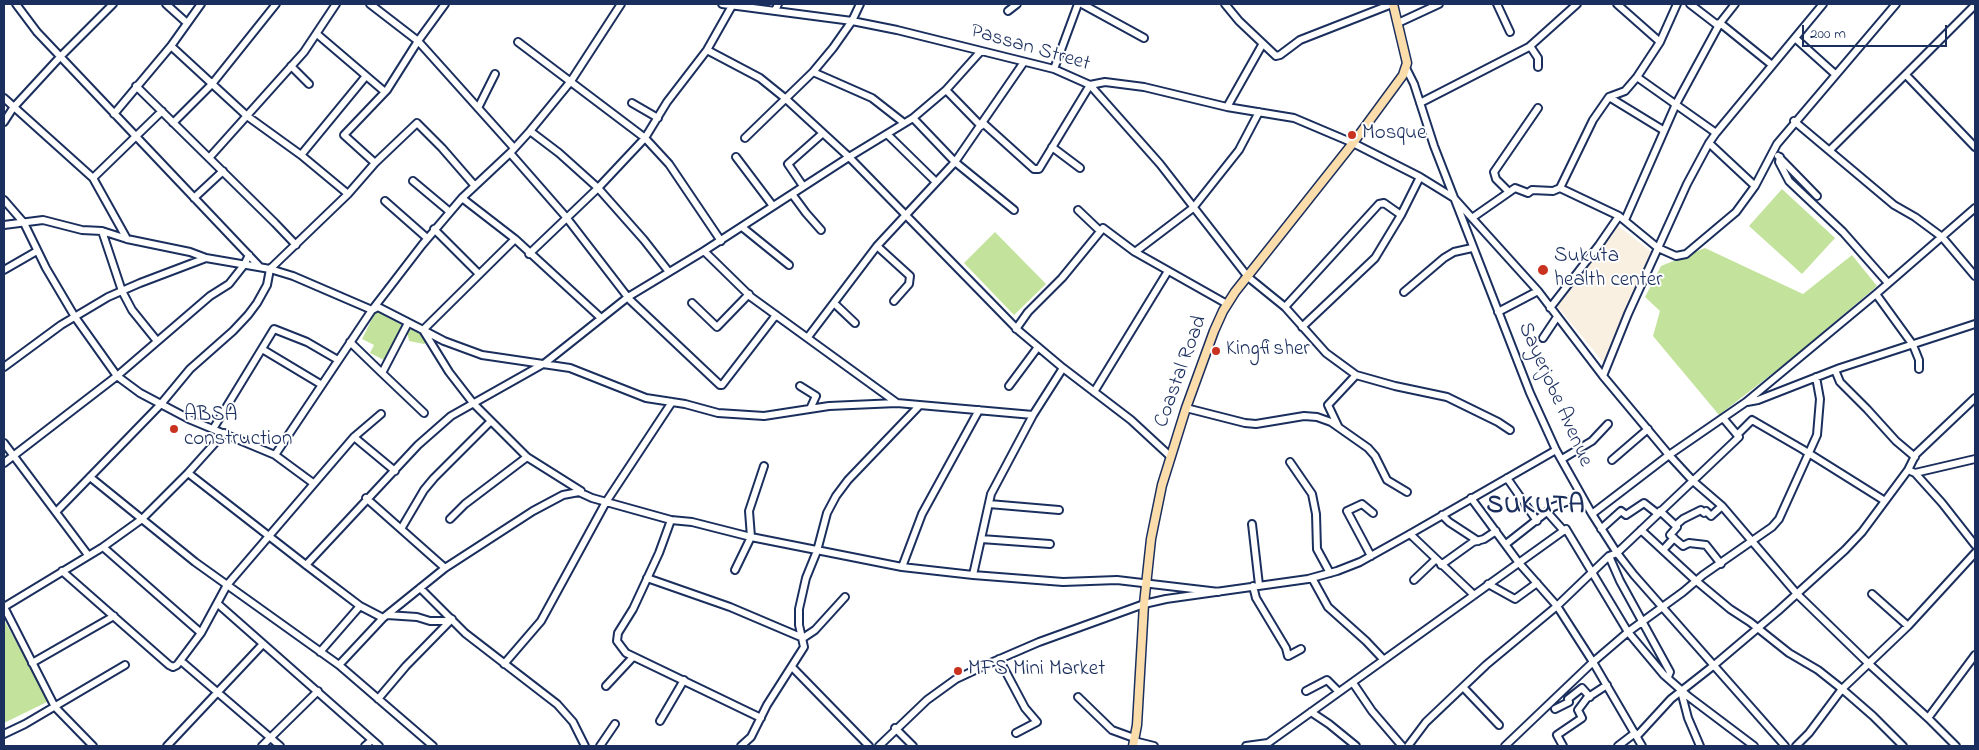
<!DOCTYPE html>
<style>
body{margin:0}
#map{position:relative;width:1979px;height:750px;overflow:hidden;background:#fff;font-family:"Indie Flower",sans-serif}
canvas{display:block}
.frame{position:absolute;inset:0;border:5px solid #1b2f5e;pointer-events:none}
.scale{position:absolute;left:1802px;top:25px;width:145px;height:22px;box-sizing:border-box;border:2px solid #1b2f5e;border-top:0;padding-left:6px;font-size:15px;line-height:18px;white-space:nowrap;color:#1b2f5e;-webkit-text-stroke:4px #fff;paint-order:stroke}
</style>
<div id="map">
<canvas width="1979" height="750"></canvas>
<div class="frame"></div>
<div class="scale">200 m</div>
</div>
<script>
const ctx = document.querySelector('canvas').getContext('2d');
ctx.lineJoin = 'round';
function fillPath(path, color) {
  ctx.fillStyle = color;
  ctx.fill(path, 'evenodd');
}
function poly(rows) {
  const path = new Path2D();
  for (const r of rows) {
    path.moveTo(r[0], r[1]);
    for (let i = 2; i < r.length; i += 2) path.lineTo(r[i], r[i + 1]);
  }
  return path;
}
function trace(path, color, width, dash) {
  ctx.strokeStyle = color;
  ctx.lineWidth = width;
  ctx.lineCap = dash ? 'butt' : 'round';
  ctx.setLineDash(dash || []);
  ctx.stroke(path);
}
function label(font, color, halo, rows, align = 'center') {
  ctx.font = font + ' "Indie Flower",sans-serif';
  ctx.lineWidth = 4;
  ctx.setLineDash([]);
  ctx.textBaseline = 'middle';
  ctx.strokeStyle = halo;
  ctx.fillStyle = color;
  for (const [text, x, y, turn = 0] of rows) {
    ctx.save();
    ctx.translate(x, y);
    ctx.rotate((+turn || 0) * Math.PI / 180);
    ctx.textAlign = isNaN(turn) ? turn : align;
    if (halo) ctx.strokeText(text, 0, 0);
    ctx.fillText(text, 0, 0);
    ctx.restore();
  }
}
fillPath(poly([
 [1616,224,1654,254,1608,368,1557,306]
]), '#faf0e2');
fillPath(poly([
 [1782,189,1835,238,1802,274,1749,226],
 [995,232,1046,284,1014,315,964,263],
 [1705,248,1803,294,1852,255,1877,286,1790,360,1719,415,1653,336,1660,311,1645,297,1661,266],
 [378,307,423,330,430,340,424,344,409,341,407,331,386,361,370,353,374,345,362,339],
 [4,620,49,701,4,723]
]), '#c3e39c');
const minor = poly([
 [16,4,37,32,259,266],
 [166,4,187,23],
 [370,4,418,41,514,148],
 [722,4,852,21,897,30,1054,69,1090,85,1105,82,1144,87,1227,107,1294,118,1353,143,1420,177,1454,198,1472,218,1538,291,1603,376,1669,455,1693,481,1722,506,1797,594,1868,663,1928,718,1956,746],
 [1082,4,1144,38],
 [1225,4,1239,21,1276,56,1280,55,1300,40,1392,4],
 [1497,4,1510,32],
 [1617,4,1660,42],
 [1677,4,1660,42,1637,77,1625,91,1609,97,1593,120,1560,188,1619,216,1658,248,1676,256,1686,254,1736,212,1755,186,1777,144,1896,4],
 [1690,4,1716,24,1720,23,1772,65],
 [775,11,778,4],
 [1008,11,1017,4],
 [1398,23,1439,4],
 [317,34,385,92],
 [1795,38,1835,74],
 [518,42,645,138,669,164,721,241],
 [171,46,247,116,301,155,348,194],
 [1530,46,1538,58,1538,67],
 [707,50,760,78,786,99,849,157,1019,331,1063,368,1131,420,1171,457],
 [291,66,309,84],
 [1406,68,1414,84,1434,146,1530,393,1556,450,1592,514,1617,553,1634,575,1785,746],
 [1054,69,1078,4],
 [813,72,872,98,904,123],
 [1906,75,1975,147],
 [1637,77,1716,133],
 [136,86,275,223,296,245],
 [946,90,981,126],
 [1609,97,1663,130],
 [4,98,93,178,127,239],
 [632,103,658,118],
 [1420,103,1529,47,1577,4],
 [1227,107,1262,45],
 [478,108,495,74],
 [114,114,171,46,201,4],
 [913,118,955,162,1014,210],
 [1794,121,1894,205,1915,217,1942,237,1975,276],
 [4,122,13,108,60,57,113,4],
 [173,123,212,84,276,4],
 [983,123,1034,169,1039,169,1090,85,1160,164,1248,277,1285,307,1326,353,1356,375,1395,386,1447,397,1498,422,1510,430],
 [530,131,559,153,598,188,644,240,669,272],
 [887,134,936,182],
 [745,138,813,72,833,48,852,21,860,4],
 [1709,143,1755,186],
 [1052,147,1080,168],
 [1830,150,1975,5],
 [510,153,566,217,630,300,720,385,722,385,776,315],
 [301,155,366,76],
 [1778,156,1817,196],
 [736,157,773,206],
 [1780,157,1779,162,1789,181,1843,232,1888,283],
 [209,158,304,52,336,4],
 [375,163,344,135,387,90,418,41,445,4],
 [93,178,162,111],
 [413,181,450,212],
 [803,186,788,164,823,133],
 [1508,191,1496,179,1494,172,1538,108],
 [792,194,806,213,821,230],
 [194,198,223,171],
 [462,198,515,239,601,318],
 [4,200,24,223,46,268,75,317,117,376,140,393,191,420,275,455,313,483],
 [385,201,427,238],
 [1078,210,1099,230],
 [1472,218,1515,188,1528,193,1532,190,1553,191,1560,188],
 [1625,220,1676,104,1720,23,1735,4],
 [4,225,43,220,82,230,102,231,127,239,190,252,206,258,270,269,293,276,372,310,378,307,423,330,449,372,473,403,527,457,581,491],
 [742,227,789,265],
 [434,229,479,274],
 [102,231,122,291,132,310,157,341],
 [515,239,423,330,444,341,482,355,570,368,646,398,685,404,718,413,764,416,829,406,897,403,1033,415],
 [877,246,910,276,909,284,894,301],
 [704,251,751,297,897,403],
 [1135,252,1193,208,1239,150,1259,112],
 [529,254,598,188,645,138,667,102,707,50,733,4],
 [4,270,37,251],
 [1404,292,1444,258,1454,252,1472,248],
 [1876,294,1913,345,1919,360,1919,369],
 [692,303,717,327,749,294],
 [835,304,855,323],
 [1285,307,1379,204,1384,203,1401,215,1420,177],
 [1550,308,1599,245,1619,216],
 [1498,312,1538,291],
 [408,323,382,373,424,413],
 [1302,327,1375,258,1401,215],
 [1016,329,1028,312,1062,278,1103,228,1135,252,1227,304],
 [808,337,877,246,955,162,1024,62],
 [1543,338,1557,317],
 [350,342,382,373],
 [262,349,322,385],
 [4,367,61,325,108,297,140,283,206,258],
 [1835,370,1840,382,1867,409,1896,441,1915,457],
 [1603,376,1628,314,1658,248,1687,184,1709,143,1716,133,1823,4],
 [800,386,816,396,810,409],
 [1009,386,1038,347],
 [1094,392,1168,271],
 [1747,402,1758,400,1840,368,1975,324],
 [1186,408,1245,423,1256,424,1304,416,1317,417,1331,422,1368,448,1375,456,1387,480,1407,492],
 [1338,426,1328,405,1356,375],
 [213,429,274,329,307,342,338,360],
 [1737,435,1752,420,1802,449,1885,501],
 [354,437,395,471],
 [4,443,88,555],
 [275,455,372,310,422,245,462,198,510,153,530,131,571,81,621,4],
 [1562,459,1592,441,1608,424],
 [1612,460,1648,429],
 [1290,462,1312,494,1316,514,1317,549,1330,573],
 [4,463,117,376,210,296,229,284,244,265,249,255],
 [1908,470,1915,473,1942,503,1975,545],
 [188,473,306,565,360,606,383,618,445,568,533,511,563,495,579,492,592,498,671,520,692,522,751,537,902,567,973,575,1063,582,1117,580,1219,592],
 [1915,473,1975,459],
 [90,477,195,562,339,665,433,746],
 [1507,478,1537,521],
 [366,498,445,568],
 [1471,498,1519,563,1557,606,1593,662,1642,746],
 [989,504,1059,510],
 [1660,511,1677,527,1670,535,1683,546,1689,543,1706,545,1721,564],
 [56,512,161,404,190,369,233,331,248,315,257,303,267,285,270,269,348,194,375,163,417,123,442,148,475,186],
 [1548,513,1564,531],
 [1592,514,1669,455,1746,402,1876,294,1975,208],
 [1442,515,1449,522,1478,541],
 [450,519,465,504,527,457],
 [671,520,659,553,633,609,618,633,617,641,626,653,761,718],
 [1252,524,1259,585],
 [1676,525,1683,519,1701,510,1704,513,1706,511,1711,516,1722,506],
 [401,529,424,490,434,478,491,421],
 [1601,529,1621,511,1626,515,1644,503,1658,514],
 [1641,530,1694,579,1730,609,1750,622,1789,653,1818,670,1842,689,1873,716,1903,746],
 [1410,534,1474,595],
 [981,539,1050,544],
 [1506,544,1553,507,1582,496],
 [103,547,201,633],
 [1663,550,1674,538],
 [1371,556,1347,511,1362,504,1373,513],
 [1609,556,1620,581,1670,672,1668,677],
 [306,565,418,445,451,416,545,363,628,297,704,251,849,157,913,118,946,90,981,51],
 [1441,565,1473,542,1484,539,1496,531],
 [902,567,922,514,979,410],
 [735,570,751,537,749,511,764,466],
 [62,571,169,665,173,667,177,665,201,633,227,585,354,437,381,414],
 [973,575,991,494,1033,415,1063,368],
 [647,578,730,607,803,638,815,630,845,597],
 [1312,578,1328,607,1366,641,1383,659],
 [1414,580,1435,560],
 [1488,584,1515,599,1537,583],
 [1253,586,1256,598,1286,648,1288,656,1301,649],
 [420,588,465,633,557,704,573,722,585,746],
 [1872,594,1908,626],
 [218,604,379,746],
 [4,607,103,547,142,519,188,473,224,433],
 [4,607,55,707,93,746],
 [387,615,417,617,430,621,449,621],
 [320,652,360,606],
 [999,659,1025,708,1037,722,1016,733],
 [181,661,280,746],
 [32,663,114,616],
 [504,664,541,621,606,502,672,402],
 [339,665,383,618],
 [792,667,869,746],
 [1353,683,1372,711,1402,746],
 [606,686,633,657],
 [1463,687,1499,725],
 [1306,691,1327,680,1339,692],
 [1681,691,1688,718,1700,746],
 [1078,697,1112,730,1134,738],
 [378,699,406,666,452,619],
 [1555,709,1569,702,1568,699,1582,688,1590,697],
 [1311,712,1329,724,1356,746],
 [1928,718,1975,655],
 [660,721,684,680],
 [895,728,913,746],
 [4,734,25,724,125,665],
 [1637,736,1671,699,1713,666,1778,611,1845,550,1862,532,1908,470,1916,454,1975,398],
 [1134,741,1154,746],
 [167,746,262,645],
 [262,746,318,691],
 [365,746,372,740],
 [600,746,615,724],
 [741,746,751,737,767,705,804,647,799,625,799,609,806,578,817,551,827,513,836,496,848,480,919,406],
 [879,746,927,700,956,679,988,664,1039,642,1144,604,1166,599,1308,579,1337,571,1360,562,1410,534,1556,450],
 [1246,746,1268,743,1566,529,1628,632,1664,675,1689,697,1754,746],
 [1408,746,1426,722,1486,665,1557,606,1609,556,1617,553,1739,437,1723,418],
 [1505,746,1593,662,1628,632,1683,592,1703,575,1772,527,1779,519,1817,435,1820,399,1816,377],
 [1563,746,1557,735,1582,718,1578,710,1587,698,1607,685],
 [1618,746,1635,733],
 [1796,746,1809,733,1842,689,1908,626,1975,553]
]);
const major = poly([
 [1133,746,1137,725,1144,604,1151,539,1162,485,1186,408,1214,331,1223,311,1235,292,1353,143,1403,75,1407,63,1393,4]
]);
trace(minor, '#1b2f5e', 10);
trace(major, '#1b2f5e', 11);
trace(minor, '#fff', 6);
trace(major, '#fbddab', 8);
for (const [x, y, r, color] of [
 [1352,135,5,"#c8321e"],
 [1543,270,6,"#c8321e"],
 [1216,351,5,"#c8321e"],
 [174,429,5,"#c8321e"],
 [958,671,5,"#c8321e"]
]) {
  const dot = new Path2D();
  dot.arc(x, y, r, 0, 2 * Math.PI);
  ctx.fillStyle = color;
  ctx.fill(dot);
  trace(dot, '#fff', 2);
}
label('21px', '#1b2f5e', '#fff', [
 ["Passan Street",1030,49,16],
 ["Coastal Road",1182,372,-70],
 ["Sayerjobe Avenue",1554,395,66]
]);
label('21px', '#1b2f5e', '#fff', [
 ["Mosque",1362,135],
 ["Sukuta",1554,258],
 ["health center",1554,282],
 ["Kingfisher",1226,351],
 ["ABSA",184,417],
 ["construction",184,441],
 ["MFS Mini Market",968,671]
], 'left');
ctx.letterSpacing = '1px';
label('bold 26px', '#1b2f5e', '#fff', [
 ["SUKUTA",1536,508]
]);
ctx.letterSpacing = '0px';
</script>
